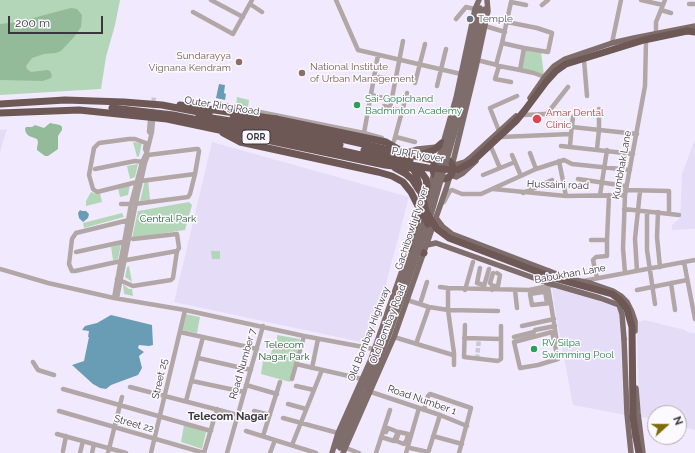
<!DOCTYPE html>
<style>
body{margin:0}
#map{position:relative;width:695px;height:453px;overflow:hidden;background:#f1eafe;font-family:Raleway,sans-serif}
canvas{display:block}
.north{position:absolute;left:647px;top:405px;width:40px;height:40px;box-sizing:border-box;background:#fcfafe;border:1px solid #aeacb1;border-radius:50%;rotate:69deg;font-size:11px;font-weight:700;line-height:16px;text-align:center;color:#39363e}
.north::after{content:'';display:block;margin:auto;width:14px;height:18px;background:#7e6d08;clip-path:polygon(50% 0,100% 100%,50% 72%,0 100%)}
.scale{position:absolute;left:8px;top:16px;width:95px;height:18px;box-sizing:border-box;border:2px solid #39363e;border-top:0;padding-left:5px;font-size:12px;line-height:14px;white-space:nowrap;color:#39363e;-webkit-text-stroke:3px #fcfafe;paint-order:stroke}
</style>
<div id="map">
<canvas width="695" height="453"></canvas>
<div class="north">N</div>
<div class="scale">200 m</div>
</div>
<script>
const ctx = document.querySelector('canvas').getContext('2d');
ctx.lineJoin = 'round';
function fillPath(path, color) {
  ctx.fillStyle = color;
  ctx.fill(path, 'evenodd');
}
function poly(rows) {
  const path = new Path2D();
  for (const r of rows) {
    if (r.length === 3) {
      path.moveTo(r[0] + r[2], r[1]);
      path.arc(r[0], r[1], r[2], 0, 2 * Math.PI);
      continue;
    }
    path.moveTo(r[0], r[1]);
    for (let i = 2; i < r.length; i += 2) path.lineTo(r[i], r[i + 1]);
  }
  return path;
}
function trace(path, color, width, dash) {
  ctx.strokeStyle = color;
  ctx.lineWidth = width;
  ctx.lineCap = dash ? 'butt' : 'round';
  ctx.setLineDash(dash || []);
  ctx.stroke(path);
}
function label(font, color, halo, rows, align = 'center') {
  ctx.font = font + ' Raleway,sans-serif';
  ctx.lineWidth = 3;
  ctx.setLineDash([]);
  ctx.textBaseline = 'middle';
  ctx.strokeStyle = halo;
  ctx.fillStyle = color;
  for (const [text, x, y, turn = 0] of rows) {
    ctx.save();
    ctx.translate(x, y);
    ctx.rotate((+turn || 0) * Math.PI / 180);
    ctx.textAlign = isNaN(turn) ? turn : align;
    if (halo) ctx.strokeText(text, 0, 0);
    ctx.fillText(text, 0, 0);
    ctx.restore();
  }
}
fillPath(poly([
 [7,129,0,152,0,130],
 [695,139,695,229,672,230,672,225,680,218,682,174],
 [212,142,409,197,370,344,174,302],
 [552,288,574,292,616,305,621,313,625,415,573,405,556,316],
 [645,320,685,330,690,333,695,333,695,430,679,426,679,413,655,413,655,420,641,417,638,379,637,322]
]), '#e5ddf7');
fillPath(poly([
 [0,0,120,0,115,25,106,57,101,89,0,95],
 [525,49,541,52,544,75,521,69],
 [237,97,249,100,248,108,236,106],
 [133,142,142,143,139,156,137,157],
 [138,164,135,177,130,179,127,166],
 [145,180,148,180,150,200,140,201],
 [130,185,128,195,120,197,118,188],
 [91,192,96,194,100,193,102,202,86,206,86,201],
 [189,202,192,205,185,230,132,238,138,211],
 [122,213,124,217,84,228,83,223],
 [121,244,118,259,113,260,111,247],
 [211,251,220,251,220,259,212,259],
 [129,266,132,282,125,277,127,267],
 [123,284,129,289,132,289,133,296,124,294],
 [185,314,200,317,197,333,182,330],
 [277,335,300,339,290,382,261,374,263,361,269,362,274,341,277,341],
 [184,425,206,432,202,449,181,442]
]), '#b4d6b8');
fillPath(poly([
 [71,8,77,9,82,15,81,27,74,37,61,51,56,53,44,54,32,58,26,66,27,69,31,72,47,70,50,71,52,75,51,78,43,81,0,80,0,24,18,22],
 [50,123,60,125,62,127,62,130,58,136,58,149,48,156,45,156,37,150,37,148,38,142,37,139,29,136,26,133,25,129,26,127,32,127,35,125,44,128]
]), '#93bb99');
fillPath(poly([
 [219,84,225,85,224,93,226,94,225,100,216,98],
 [80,210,82,211,86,211,89,214,88,218,83,222,79,218,78,213],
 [111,315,152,325,153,345,149,346,139,345,138,348,144,352,139,356,142,368,138,375,111,385,106,389,100,388,93,384,72,365,84,361,89,337,88,337,89,331,82,330,85,326,97,323]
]), '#699cb5');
trace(poly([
 [152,115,154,97],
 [477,359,479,338]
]), '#ccc6d8', 4.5, [4.5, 2]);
trace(poly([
 [211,0,243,17],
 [336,0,358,50,461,74],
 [641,0,663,5],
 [250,4,262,12],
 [689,4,695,4],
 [542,5,548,0],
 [661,10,671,13],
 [193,12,233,34,252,0],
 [456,19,466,7,475,9],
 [507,22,537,28,552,33,548,52,524,48],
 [485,26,505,32],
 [656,34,656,22,665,0],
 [612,43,621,0],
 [477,60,497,65],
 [584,60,587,96],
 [496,65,502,43],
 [520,70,534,73,547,78],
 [379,77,396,80],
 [511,82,495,79,499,66,520,70,524,48,502,43,511,2,526,5],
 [415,83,425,44],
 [437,86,446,49],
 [371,95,392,100],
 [225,105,364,133,378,55],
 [384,106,399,110],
 [390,108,403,41],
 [524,115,564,113],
 [546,115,568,87],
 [572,127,637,134],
 [499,131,490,108,517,96],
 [364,133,382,138],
 [151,134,149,132,150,120,152,119],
 [396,137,415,142],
 [501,137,571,134,573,117],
 [394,141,407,93],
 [561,146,633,154],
 [570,146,571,134],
 [491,147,500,168],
 [597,149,599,130,599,109],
 [530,153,536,169],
 [512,155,515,162],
 [559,161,566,196],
 [95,169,135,161,144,162],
 [483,175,515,162,521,176],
 [578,179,626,186],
 [493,189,566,196,625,195],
 [625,190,669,191,669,214],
 [523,193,552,180],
 [600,195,607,150],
 [121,204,131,204],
 [135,204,188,197,190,194,195,174,199,151,198,149,196,149,148,155],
 [441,204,444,202,450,191,452,190,462,194,481,194,536,169,564,160,572,164,630,170],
 [624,209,679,215],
 [647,212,647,250,655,304],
 [658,212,657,237,660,267],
 [133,239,177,234,179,248,177,251],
 [591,240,607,240,607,256,596,257,593,260,597,278],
 [607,240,609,195],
 [76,252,127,241],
 [684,262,695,319],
 [480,268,477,283,484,285],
 [0,269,48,283,114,298,185,310,304,336,374,349],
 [637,271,635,239,640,191],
 [493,273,490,283,493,286],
 [625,273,623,248,625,195,645,86,646,41],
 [117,279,133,286,171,280,173,278,177,251,121,261,75,271,72,271,69,264,72,239,76,233,133,219],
 [583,281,695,260],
 [671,283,675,310],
 [484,286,489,269],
 [548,286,557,342],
 [440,287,448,288,448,310,454,353,454,365],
 [542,287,543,292,530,294,532,305,551,303],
 [448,288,529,290,554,285],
 [465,290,473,262],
 [492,290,493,286,498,286,500,275,497,273],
 [515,290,517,308],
 [637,290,687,280],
 [545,291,547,303],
 [114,298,131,204,142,162,147,152,152,132,153,120,152,119],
 [117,298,138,193,141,181,145,163,148,155,145,149,146,143,135,139,129,139,99,143,94,148,89,175,93,189,97,192,141,181,195,174],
 [407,300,429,307,448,310,498,311],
 [420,304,427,282],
 [465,325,464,357,498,361,501,359,501,326],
 [522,326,554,319],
 [180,332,257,349],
 [552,332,558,359,538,365,520,368,514,342,552,332],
 [394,337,453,355],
 [514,337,534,332,535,330,555,326],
 [464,338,501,339],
 [416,344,429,307],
 [198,358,251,370],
 [33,362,38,370,54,375],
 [296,364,362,379],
 [312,368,318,339],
 [292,379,304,336],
 [192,381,244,392],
 [246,385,277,394],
 [296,386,314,390],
 [130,387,238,415],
 [63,389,211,431],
 [371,392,440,415,467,426],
 [186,401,203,337],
 [288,404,306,409],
 [424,410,428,396,430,394,471,408,459,453],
 [59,411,204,453,217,409],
 [254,411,270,415],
 [283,418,338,433],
 [246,431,316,453],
 [57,434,126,453],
 [263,436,280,382],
 [433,436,462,444],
 [381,437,394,441,398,432,388,428,386,432,383,431],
 [407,439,408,434,399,432,396,441,404,444,406,441,409,442],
 [292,445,322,370],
 [346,448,359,453],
 [410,448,428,452],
 [63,451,66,436],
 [80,453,83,441],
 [92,453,94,444],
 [108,453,122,397],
 [151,453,185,310],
 [227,453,263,326],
 [270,453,275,440],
 [376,453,390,410],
 [406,453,419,408],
 [428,453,440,415]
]), '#b2a7a6', 4.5);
trace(poly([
 [530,98,546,75,554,66,565,59,612,43,634,38,695,26],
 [404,153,418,149,437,147],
 [438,161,456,98,475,9,479,0],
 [452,166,465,162,470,158,516,116],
 [452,166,476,67,488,11,487,0],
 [450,175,456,177,463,173,476,161],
 [424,206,434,173],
 [436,218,443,227,452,234,549,271],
 [427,245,436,243,548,283],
 [590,283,613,291,621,296,627,302,632,312,635,321,635,331],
 [624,339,627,414,631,453],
 [636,388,638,413,643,453],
 [332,453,338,433,371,359,418,225],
 [343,453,394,337,446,189,450,176]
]), '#7f6d6b', 5.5);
trace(poly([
 [687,31,695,32],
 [0,104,65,100,124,102,162,105,209,114],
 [180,105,276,119],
 [0,113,79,110,167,119,385,165,410,168],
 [233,118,277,125,311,132,437,161],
 [223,133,240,142,378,172,392,176,403,182,411,192,419,208],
 [418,156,434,150,442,143],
 [443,169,10],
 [395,168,406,174,412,179,419,190],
 [419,169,426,179,428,194],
 [421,206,419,214,407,245,410,248,424,253],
 [636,437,639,453]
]), '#6d5856', 7);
trace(poly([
 [549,271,570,279,590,283],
 [548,283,600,298,619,305,622,314,624,339],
 [336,446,377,353,424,221,458,102,480,8],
 [340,448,365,394,388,337,428,225,462,107,485,9]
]), '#7f6d6b', 5.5);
trace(poly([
 [112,108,173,115,272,135,383,160,428,168,457,170,472,162,516,121,525,110,546,82,556,71,566,64,644,40,687,31],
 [199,116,237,122,340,145],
 [276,119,386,142,398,149,408,159,416,174,426,211,431,220,437,229,449,238,554,278,612,294,620,300,627,309,632,327,633,417,636,437],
 [364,150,410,160],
 [419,208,428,224]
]), '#6d5856', 7);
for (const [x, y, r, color] of [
 [470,19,4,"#6b7280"],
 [239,62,4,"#8d6e63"],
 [302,73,4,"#8d6e63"],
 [357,105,4,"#2e9e5b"],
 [537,119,5,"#e0444e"],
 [534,349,4,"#2e9e5b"]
]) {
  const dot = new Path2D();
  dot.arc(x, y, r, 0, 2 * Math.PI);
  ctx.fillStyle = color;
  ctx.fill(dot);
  trace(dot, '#fcfafe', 1.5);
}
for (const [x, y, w] of [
 [256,137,28]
]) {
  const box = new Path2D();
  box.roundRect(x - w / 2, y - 7, w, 14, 3);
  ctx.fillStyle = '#fcfafe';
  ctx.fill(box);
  trace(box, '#39363e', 1);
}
label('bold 9px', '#39363e', null, [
 ["ORR",256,137]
]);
label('10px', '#5b616d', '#fcfafe', [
 ["Temple",478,19]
], 'left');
label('10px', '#785e54', '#fcfafe', [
 ["Sundarayya",231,56],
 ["Vignana Kendram",231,68],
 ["National Institute",310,67,"left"],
 ["of Urban Management",310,79,"left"]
], 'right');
label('10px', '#27864d', '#fcfafe', [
 ["Sai-Gopichand",365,99],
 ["Badminton Academy",365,111],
 ["RV Silpa",542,343],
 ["Swimming Pool",542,355]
], 'left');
label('10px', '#39363e', '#fcfafe', [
 ["Outer Ring Road",222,106,9],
 ["PJR Flyover",418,155,9],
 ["Kumbhak Lane",622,165,-80],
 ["Hussaini road",558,185,2],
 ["Gachibowli Flyover",412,228,-72],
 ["Babukhan Lane",570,274,-10],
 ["Old Bombay Road",388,324,-69],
 ["Old Bombay Highway",369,334,-69],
 ["Road Number 7",243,364,-74],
 ["Street 25",160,379,-77],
 ["Road Number 1",422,400,19],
 ["Street 22",134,424,16]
]);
label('10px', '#be3a42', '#fcfafe', [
 ["Amar Dental",546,113],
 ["Clinic",546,125]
], 'left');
label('10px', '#246033', '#fcfafe', [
 ["Central Park",168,219],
 ["Telecom",284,345],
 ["Nagar Park",284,357]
]);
label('bold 11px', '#39363e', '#fcfafe', [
 ["Telecom Nagar",228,417]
]);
</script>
